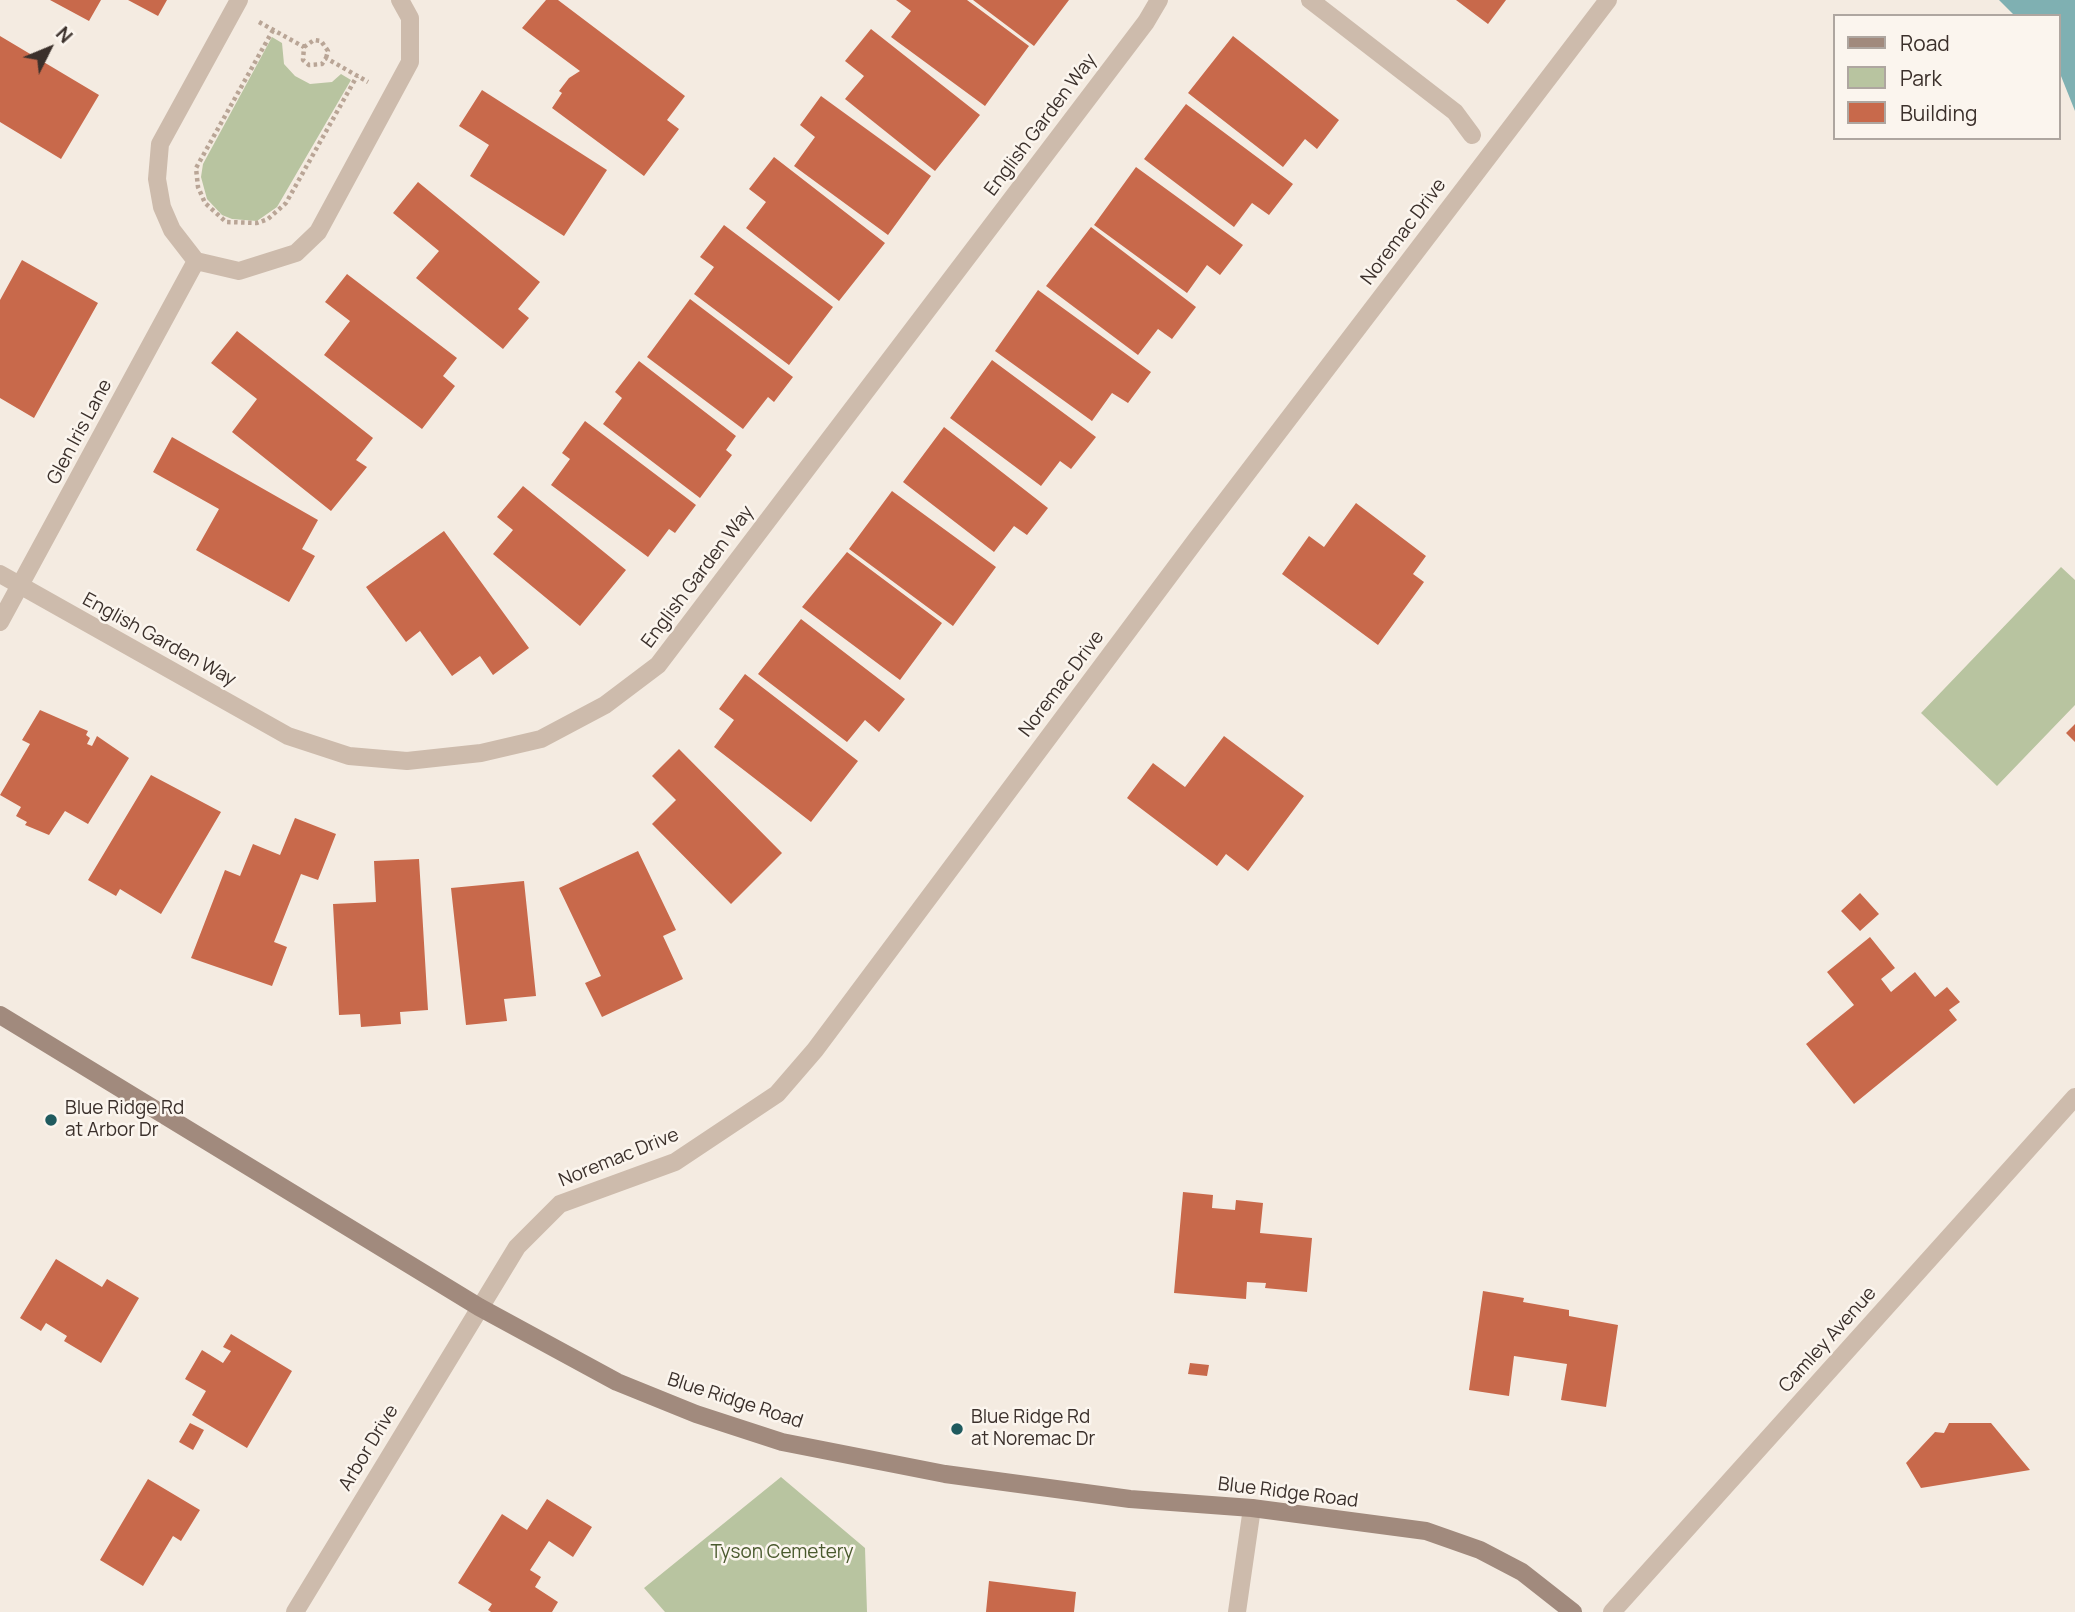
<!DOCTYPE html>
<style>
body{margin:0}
#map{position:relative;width:2075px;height:1612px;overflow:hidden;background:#f4ebe1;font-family:Manrope,sans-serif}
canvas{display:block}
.legend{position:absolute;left:1833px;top:14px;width:228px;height:126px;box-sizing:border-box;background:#fbf5ee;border:2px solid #aea6a0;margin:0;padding:9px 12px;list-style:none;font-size:21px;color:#3b302b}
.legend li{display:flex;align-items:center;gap:14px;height:35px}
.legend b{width:35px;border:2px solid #aea6a0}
.north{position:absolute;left:14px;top:14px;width:70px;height:70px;-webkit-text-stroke:5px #fbf5ee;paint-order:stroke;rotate:47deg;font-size:19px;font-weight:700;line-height:28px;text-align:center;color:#3b302b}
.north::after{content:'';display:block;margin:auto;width:24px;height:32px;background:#3b302b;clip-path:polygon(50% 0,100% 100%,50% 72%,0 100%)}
</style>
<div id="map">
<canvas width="2075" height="1612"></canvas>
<ul class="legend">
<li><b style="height:9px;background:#a18a7d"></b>Road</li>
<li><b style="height:19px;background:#b8c4a0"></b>Park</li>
<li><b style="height:19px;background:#c8694b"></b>Building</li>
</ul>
<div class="north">N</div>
</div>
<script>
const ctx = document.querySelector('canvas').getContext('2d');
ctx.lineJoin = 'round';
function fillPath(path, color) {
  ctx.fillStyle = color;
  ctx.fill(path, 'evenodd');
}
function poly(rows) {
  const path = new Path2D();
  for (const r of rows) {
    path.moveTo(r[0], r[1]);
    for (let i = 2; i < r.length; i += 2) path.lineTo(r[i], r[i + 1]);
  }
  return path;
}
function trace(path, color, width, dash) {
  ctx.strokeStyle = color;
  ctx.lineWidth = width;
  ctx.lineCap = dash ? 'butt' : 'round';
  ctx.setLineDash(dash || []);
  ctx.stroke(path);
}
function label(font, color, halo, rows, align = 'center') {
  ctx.font = font + ' Manrope,sans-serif';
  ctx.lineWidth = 5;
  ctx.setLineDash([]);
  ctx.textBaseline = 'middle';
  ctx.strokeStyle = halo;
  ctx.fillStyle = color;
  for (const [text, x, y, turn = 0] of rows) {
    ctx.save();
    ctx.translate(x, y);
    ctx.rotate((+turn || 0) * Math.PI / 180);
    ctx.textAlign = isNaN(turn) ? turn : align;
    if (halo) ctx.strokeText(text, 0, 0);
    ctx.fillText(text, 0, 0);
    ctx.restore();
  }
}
fillPath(poly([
 [272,37,282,43,284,64,295,76,310,84,332,82,341,74,351,80,277,207,257,221,232,219,222,215,207,199,201,177,203,164],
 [2061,567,2075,580,2075,705,1997,786,1921,713],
 [781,1477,865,1548,867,1612,665,1612,644,1588]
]), '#b8c4a0');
fillPath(poly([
 [1999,0,2075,0,2075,111,2059,71,2059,16,2015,16]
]), '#7fb0b2');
fillPath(poly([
 [50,0,101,0,89,21],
 [128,0,167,0,158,16],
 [546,0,558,0,685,96,667,120,679,129,644,176,552,108,562,93,559,91,569,78,580,71,522,28],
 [896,0,967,0,1029,46,985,106,891,37,911,11],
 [973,0,1069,0,1034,46],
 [1456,0,1506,0,1488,24],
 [871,29,980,115,935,171,845,99,864,76,845,61],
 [0,36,99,95,61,159,0,122],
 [1233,36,1339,120,1317,149,1305,139,1283,167,1188,93],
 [482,90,607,170,564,236,470,176,489,145,459,126],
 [821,96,931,176,888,235,794,166,815,137,800,125],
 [1186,104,1293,184,1269,215,1252,203,1234,227,1144,159],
 [774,157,885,243,839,301,746,228,766,202,749,189],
 [1136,167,1243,245,1220,275,1207,265,1187,293,1094,225],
 [418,182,540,282,518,309,529,318,503,349,416,278,439,251,393,213],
 [724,225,833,307,789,365,694,294,714,267,700,257],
 [1091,227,1196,307,1172,339,1158,329,1138,355,1046,286],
 [22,260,98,303,34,418,0,398,0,300],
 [347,274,457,358,443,376,455,386,422,429,324,355,350,321,325,302],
 [1038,290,1151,372,1128,403,1112,393,1092,421,995,351],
 [690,299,793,377,774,402,768,397,743,429,647,357],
 [237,331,373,438,356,460,367,467,331,511,232,432,257,399,211,363],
 [992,360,1096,437,1071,469,1060,461,1041,486,950,418],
 [639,361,736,436,726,450,732,455,700,498,603,424,622,398,615,392],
 [585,421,696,505,675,533,669,529,648,557,551,485,570,459,562,453],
 [944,427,1048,508,1027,535,1014,526,994,552,903,482],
 [172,437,318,520,302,549,315,556,289,602,196,550,219,509,153,472],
 [523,486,626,570,580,626,493,554,513,530,497,517],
 [892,491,996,567,953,626,849,549],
 [1356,503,1426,556,1413,574,1424,582,1378,645,1282,574,1309,536,1324,547],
 [444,531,529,648,493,675,480,656,452,676,420,631,406,642,366,587],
 [847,552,942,623,900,680,802,607],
 [801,619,905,699,879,732,865,720,847,742,758,674],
 [745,674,858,761,811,822,714,747,734,720,719,709],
 [40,710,88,731,86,735,90,738,87,744,92,746,97,736,129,758,88,824,65,811,49,835,25,825,27,822,16,816,21,807,0,795,30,744,22,740],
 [2075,724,2075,742,2066,733],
 [1224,736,1304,796,1248,871,1226,854,1217,866,1127,798,1153,763,1185,787],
 [679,749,782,853,731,904,652,824,676,800,652,776],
 [151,775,221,812,161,914,120,889,116,896,88,880],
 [295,818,336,834,318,880,301,874,274,942,287,947,272,986,191,958,225,870,240,876,253,844,280,855],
 [638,851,676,930,663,936,683,979,602,1017,585,983,601,976,559,888],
 [419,859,428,1010,400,1012,401,1024,361,1027,360,1014,339,1015,333,904,376,902,374,861],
 [524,881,536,996,504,999,507,1021,466,1025,451,888],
 [1860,893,1879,914,1860,931,1841,911],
 [1870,937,1895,968,1881,979,1891,992,1915,972,1935,997,1947,987,1960,1002,1949,1010,1957,1020,1854,1104,1806,1044,1854,1005,1827,972],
 [1183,1192,1213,1195,1212,1208,1235,1210,1236,1200,1263,1203,1260,1233,1312,1238,1307,1292,1265,1288,1266,1283,1247,1282,1246,1299,1174,1293],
 [56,1259,102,1287,107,1279,139,1298,101,1363,64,1341,67,1336,46,1323,41,1331,20,1318],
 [1483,1291,1524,1298,1523,1302,1569,1310,1569,1316,1618,1325,1606,1407,1561,1400,1567,1364,1514,1356,1509,1396,1469,1390],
 [231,1334,292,1371,247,1448,192,1415,206,1391,185,1379,202,1350,223,1363,231,1351,223,1347],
 [1190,1363,1209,1365,1207,1376,1188,1374],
 [190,1423,204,1430,193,1450,179,1442],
 [1949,1423,1991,1423,2030,1470,1921,1488,1906,1463,1935,1432,1944,1433],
 [148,1479,200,1510,181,1541,173,1536,143,1586,100,1560],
 [547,1499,592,1527,573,1557,549,1541,530,1570,541,1577,535,1587,558,1602,552,1612,491,1612,488,1610,492,1604,458,1583,502,1514,527,1530],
 [989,1581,1076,1592,1074,1612,986,1612]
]), '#c8694b');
trace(poly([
 [259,22,304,47,303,60,309,65,322,64,326,58,368,82],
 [273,30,196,168,198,187,205,203,226,222,257,223,268,219,286,203,357,76],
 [304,47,314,40,321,41,328,51,326,58]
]), '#b9a596', 4.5, [3.5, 3.5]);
trace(poly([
 [239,0,160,144,157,179,162,207,172,230,196,261,239,271,296,253,318,232,410,62,410,18,400,0],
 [1310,0,1455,112,1472,135],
 [0,574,288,736,349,756,407,761,481,753,541,739,605,705,658,665,1146,22,1159,0],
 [0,622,196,261],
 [295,1612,517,1247,560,1204,675,1162,777,1094,815,1050,1196,540,1608,0],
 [1237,1612,1252,1508],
 [1612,1612,2075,1097]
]), '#cdbbac', 18);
trace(poly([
 [0,1015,479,1307,617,1382,696,1414,782,1442,945,1474,1130,1499,1252,1508,1426,1531,1480,1550,1522,1572,1573,1612]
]), '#a18a7d', 18);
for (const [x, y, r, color] of [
 [51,1120,7,"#1f5a5e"],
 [957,1429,7,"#1f5a5e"]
]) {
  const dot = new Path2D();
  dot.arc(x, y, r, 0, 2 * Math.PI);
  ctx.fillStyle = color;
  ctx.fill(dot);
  trace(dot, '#fbf5ee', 2.5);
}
label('19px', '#3b302b', '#fbf5ee', [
 ["English Garden Way",1041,125,-53],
 ["Noremac Drive",1404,232,-53],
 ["Glen Iris Lane",80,432,-62],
 ["English Garden Way",698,577,-53],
 ["English Garden Way",159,640,29],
 ["Noremac Drive",1062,684,-53],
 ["Noremac Drive",619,1158,-22],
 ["Camley Avenue",1828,1340,-48],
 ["Blue Ridge Road",735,1401,18],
 ["Arbor Drive",369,1448,-59],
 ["Blue Ridge Road",1288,1493,7]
]);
label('19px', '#3b302b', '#fbf5ee', [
 ["Blue Ridge Rd",65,1109],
 ["at Arbor Dr",65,1131],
 ["Blue Ridge Rd",971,1418],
 ["at Noremac Dr",971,1440]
], 'left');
label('19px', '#4a5a2e', '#fbf5ee', [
 ["Tyson Cemetery",782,1553]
]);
</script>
